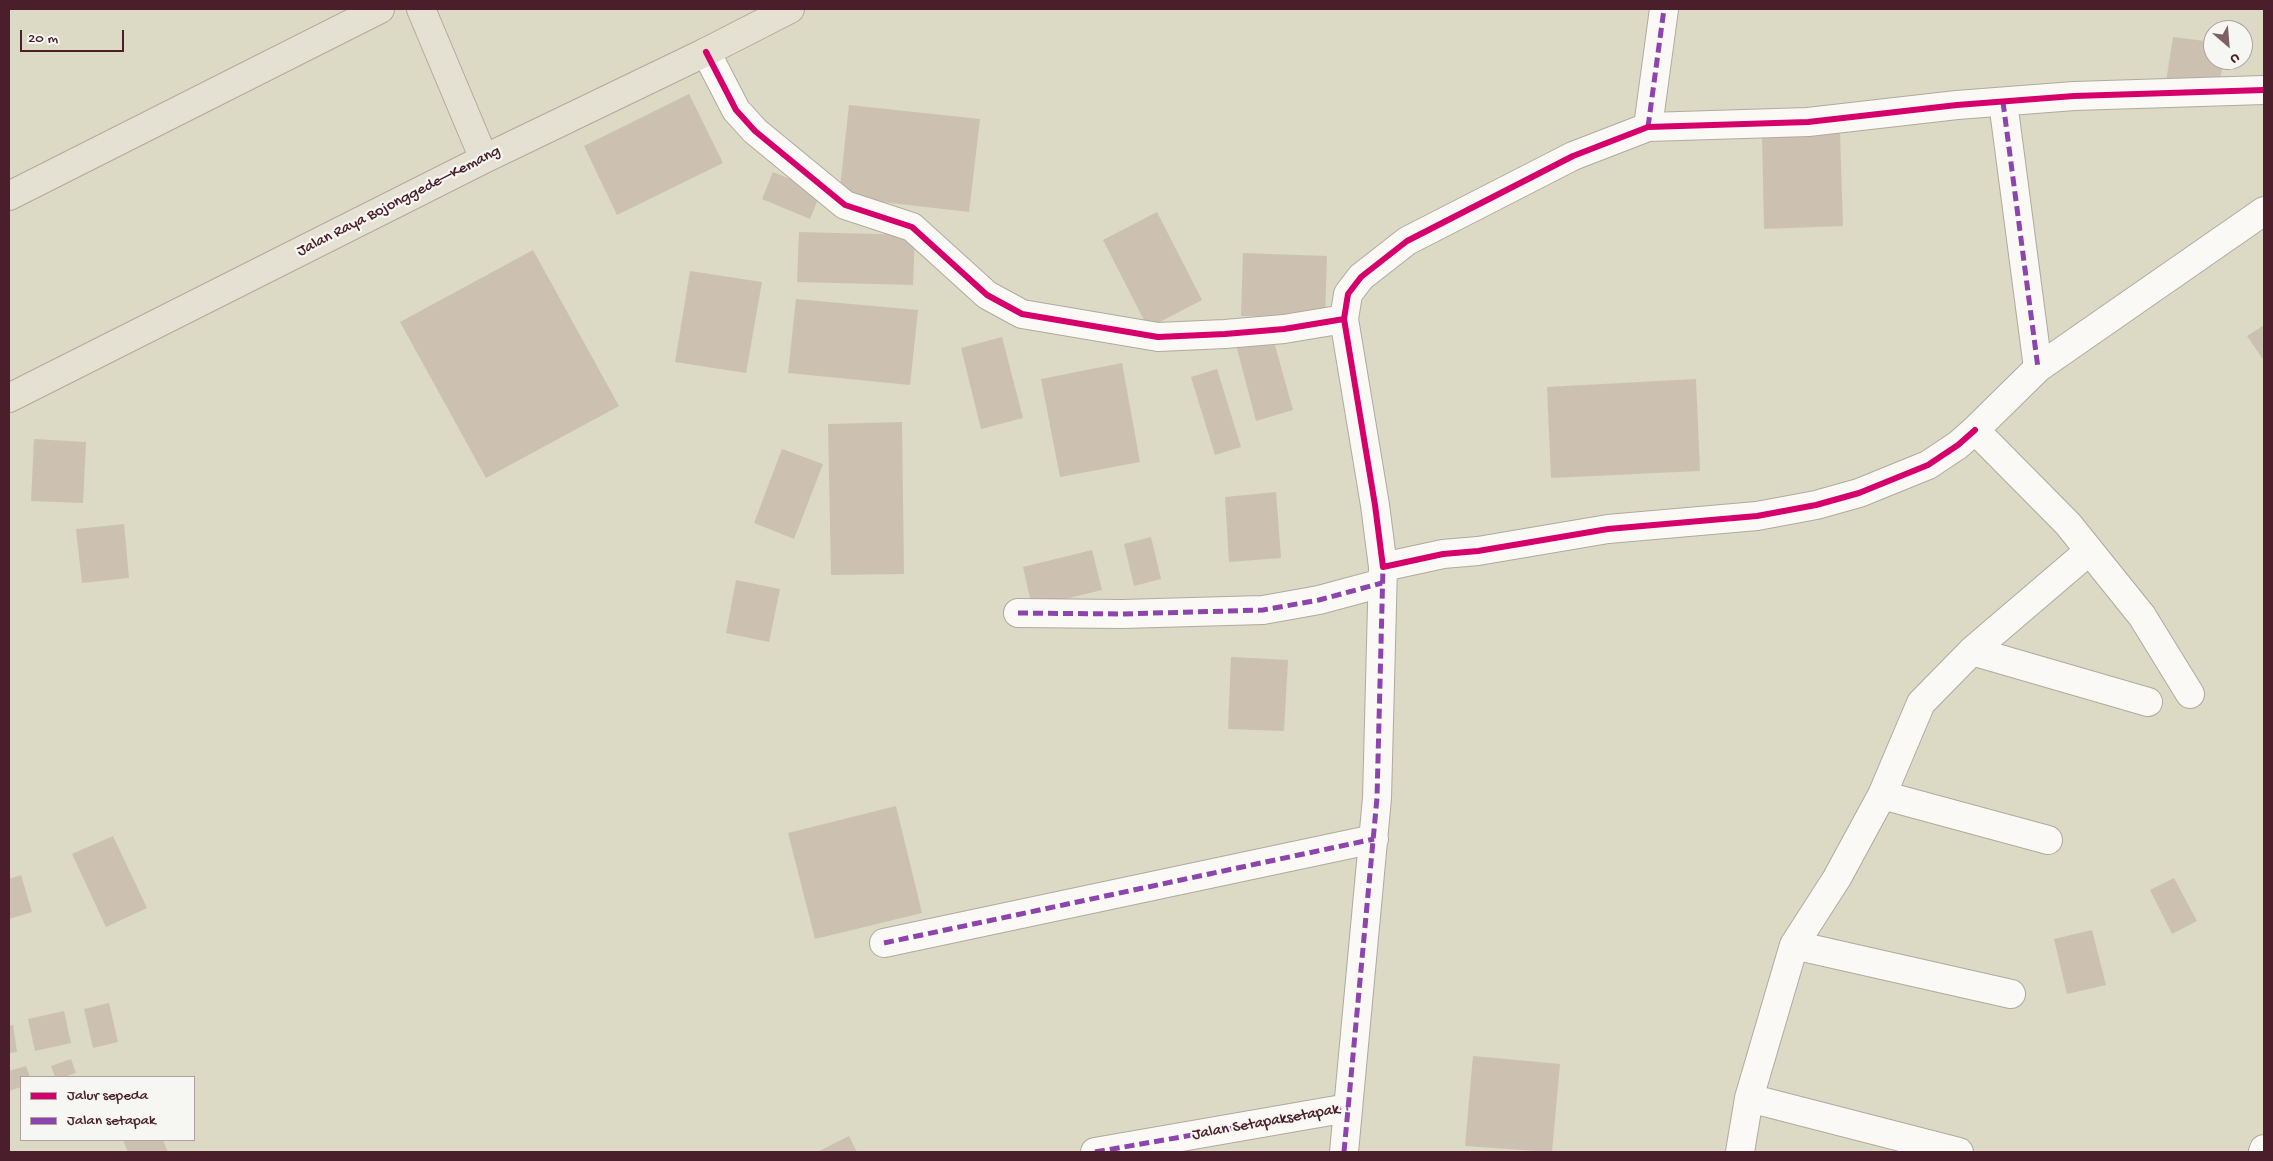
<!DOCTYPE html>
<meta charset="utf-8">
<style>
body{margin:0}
#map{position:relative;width:2273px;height:1161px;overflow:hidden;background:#dcd9c4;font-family:"Gochi Hand",sans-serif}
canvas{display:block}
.frame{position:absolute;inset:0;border:10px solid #4a1f2b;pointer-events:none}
.legend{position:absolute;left:20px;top:1076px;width:175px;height:65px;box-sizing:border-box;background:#f6f6f2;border:1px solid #b1a0a2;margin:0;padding:6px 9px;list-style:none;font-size:15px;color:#4a1f2b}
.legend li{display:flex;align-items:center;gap:10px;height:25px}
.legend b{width:25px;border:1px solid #b1a0a2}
.north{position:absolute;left:2203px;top:20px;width:50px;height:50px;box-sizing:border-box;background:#f6f6f2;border:1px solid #b1a0a2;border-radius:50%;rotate:153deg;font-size:14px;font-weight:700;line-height:20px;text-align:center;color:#4a1f2b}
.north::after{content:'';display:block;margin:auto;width:18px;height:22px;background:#7d6061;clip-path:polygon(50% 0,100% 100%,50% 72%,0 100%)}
.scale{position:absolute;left:20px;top:30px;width:104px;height:22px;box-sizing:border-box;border:2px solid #4a1f2b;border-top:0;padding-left:6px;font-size:15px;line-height:18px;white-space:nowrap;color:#4a1f2b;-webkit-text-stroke:4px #f6f6f2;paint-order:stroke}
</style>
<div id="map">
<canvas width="2273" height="1161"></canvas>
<div class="frame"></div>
<ul class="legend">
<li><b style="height:6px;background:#d6006c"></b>Jalur sepeda</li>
<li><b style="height:6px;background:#8e44ad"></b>Jalan setapak</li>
</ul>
<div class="north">U</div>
<div class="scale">20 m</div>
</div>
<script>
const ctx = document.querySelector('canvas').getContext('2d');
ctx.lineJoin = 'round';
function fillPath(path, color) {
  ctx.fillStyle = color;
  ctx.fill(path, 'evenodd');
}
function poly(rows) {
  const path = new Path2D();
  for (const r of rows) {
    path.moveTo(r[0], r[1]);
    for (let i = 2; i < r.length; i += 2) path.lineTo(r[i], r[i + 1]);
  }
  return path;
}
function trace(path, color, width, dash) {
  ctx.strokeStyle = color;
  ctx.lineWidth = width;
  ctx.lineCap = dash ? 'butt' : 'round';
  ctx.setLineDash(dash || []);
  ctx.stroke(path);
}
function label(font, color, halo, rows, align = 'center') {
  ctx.font = font + ' "Gochi Hand",sans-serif';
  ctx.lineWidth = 4.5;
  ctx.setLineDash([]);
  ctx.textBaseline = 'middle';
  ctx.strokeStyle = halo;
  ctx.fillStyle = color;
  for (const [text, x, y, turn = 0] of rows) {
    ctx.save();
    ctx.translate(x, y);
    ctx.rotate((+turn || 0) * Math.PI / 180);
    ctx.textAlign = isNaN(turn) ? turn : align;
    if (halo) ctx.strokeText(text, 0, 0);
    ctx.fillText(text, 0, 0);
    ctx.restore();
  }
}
fillPath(poly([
 [2173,37,2213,42,2213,60,2223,60,2219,90,2166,82],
 [689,94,723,163,617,215,584,146],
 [849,105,980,119,969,212,839,197],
 [1840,133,1843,226,1764,229,1762,135],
 [773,172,821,192,810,219,762,199],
 [1157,212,1202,300,1148,328,1103,240],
 [799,232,915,235,913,285,797,282],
 [533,250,619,406,486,478,400,322],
 [1243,253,1327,256,1325,318,1241,316],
 [690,271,762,282,746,373,675,362],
 [796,299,918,310,910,385,788,373],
 [2264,325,2264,361,2247,336],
 [1271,331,1293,410,1256,421,1235,341],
 [1002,337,1023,418,981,429,961,348],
 [1122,363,1140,462,1060,477,1041,379],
 [1217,369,1241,447,1215,455,1191,377],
 [1696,379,1700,471,1551,478,1547,387],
 [902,422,904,574,831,575,828,424],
 [34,439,86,442,83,503,31,501],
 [782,449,823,464,794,539,754,523],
 [1276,492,1281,558,1229,562,1225,497],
 [124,524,129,578,82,583,76,529],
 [1151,537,1161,579,1134,586,1124,544],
 [1092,550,1102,590,1032,607,1023,567],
 [736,580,780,589,769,642,726,633],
 [1231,657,1288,660,1284,731,1228,729],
 [896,806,922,913,815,939,788,833],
 [113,836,147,908,106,927,72,854],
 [21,875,32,912,9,919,9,879],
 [2174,878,2197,921,2172,934,2150,890],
 [2092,930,2106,985,2067,994,2054,939],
 [109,1003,118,1042,93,1048,84,1009],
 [64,1011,71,1043,35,1051,28,1019],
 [13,1025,17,1052,9,1053,9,1026],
 [1473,1056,1560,1064,1552,1152,1465,1146],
 [71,1059,76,1073,64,1077,55,1077,51,1066],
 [26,1066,30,1077,21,1077,21,1087,9,1091,9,1071],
 [849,1136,857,1152,817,1152],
 [123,1140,163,1140,168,1152,128,1152]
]), '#ccc1b0');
const street = poly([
 [706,52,736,110,755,131,845,205,912,227,987,295,1022,314,1158,337,1225,334,1284,329,1344,319],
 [2003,102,2038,368],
 [1648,127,1664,9],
 [1975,430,1958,445,1928,465,1859,493,1816,505,1757,516,1608,529,1478,551,1443,554,1383,567,1375,505,1344,319,1348,294,1361,277,1407,241,1573,156,1648,127,1808,122,1957,105,2074,96,2264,90],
 [1018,613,1122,614,1263,610,1319,600,1382,583],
 [1972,651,2148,702],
 [2190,694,2142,616,2068,524,1975,430,2038,368,2264,211],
 [1882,795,2048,840],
 [884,943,1374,839],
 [1794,945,2011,994],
 [1749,1098,1959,1152],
 [1095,1152,1348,1108],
 [1344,1152,1377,798,1383,567],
 [1740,1152,1749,1098,1794,945,1837,878,1882,795,1921,703,1972,651,2089,551],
 [2263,1152,2264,1149]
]);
const highway = poly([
 [421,9,484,159],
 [9,196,380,9],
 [9,398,484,159,706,52,790,9]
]);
trace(street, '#b0aa9e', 30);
trace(highway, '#b0aa9e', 30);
trace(street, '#faf9f6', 28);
trace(highway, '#e4e0d2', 28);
trace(poly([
 [2003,102,2038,368],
 [1648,127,1664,9],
 [1018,613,1122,614,1263,610,1319,600,1382,583],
 [884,943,1374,839],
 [1095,1152,1348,1108],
 [1344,1152,1377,798,1383,567]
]), '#8e44ad', 5, [10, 5]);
trace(poly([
 [706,52,736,110,755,131,845,205,912,227,987,295,1022,314,1158,337,1225,334,1284,329,1344,319],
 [1975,430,1958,445,1928,465,1859,493,1816,505,1757,516,1608,529,1478,551,1443,554,1383,567,1375,505,1344,319,1348,294,1361,277,1407,241,1573,156,1648,127,1808,122,1957,105,2074,96,2264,90]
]), '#d6006c', 6);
label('16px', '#4a1f2b', '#f6f6f2', [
 ["Jalan Raya Bojonggede—Kemang",399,202,-27],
 ["Jalan Setapaksetapak",1266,1123,-10]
]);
</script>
